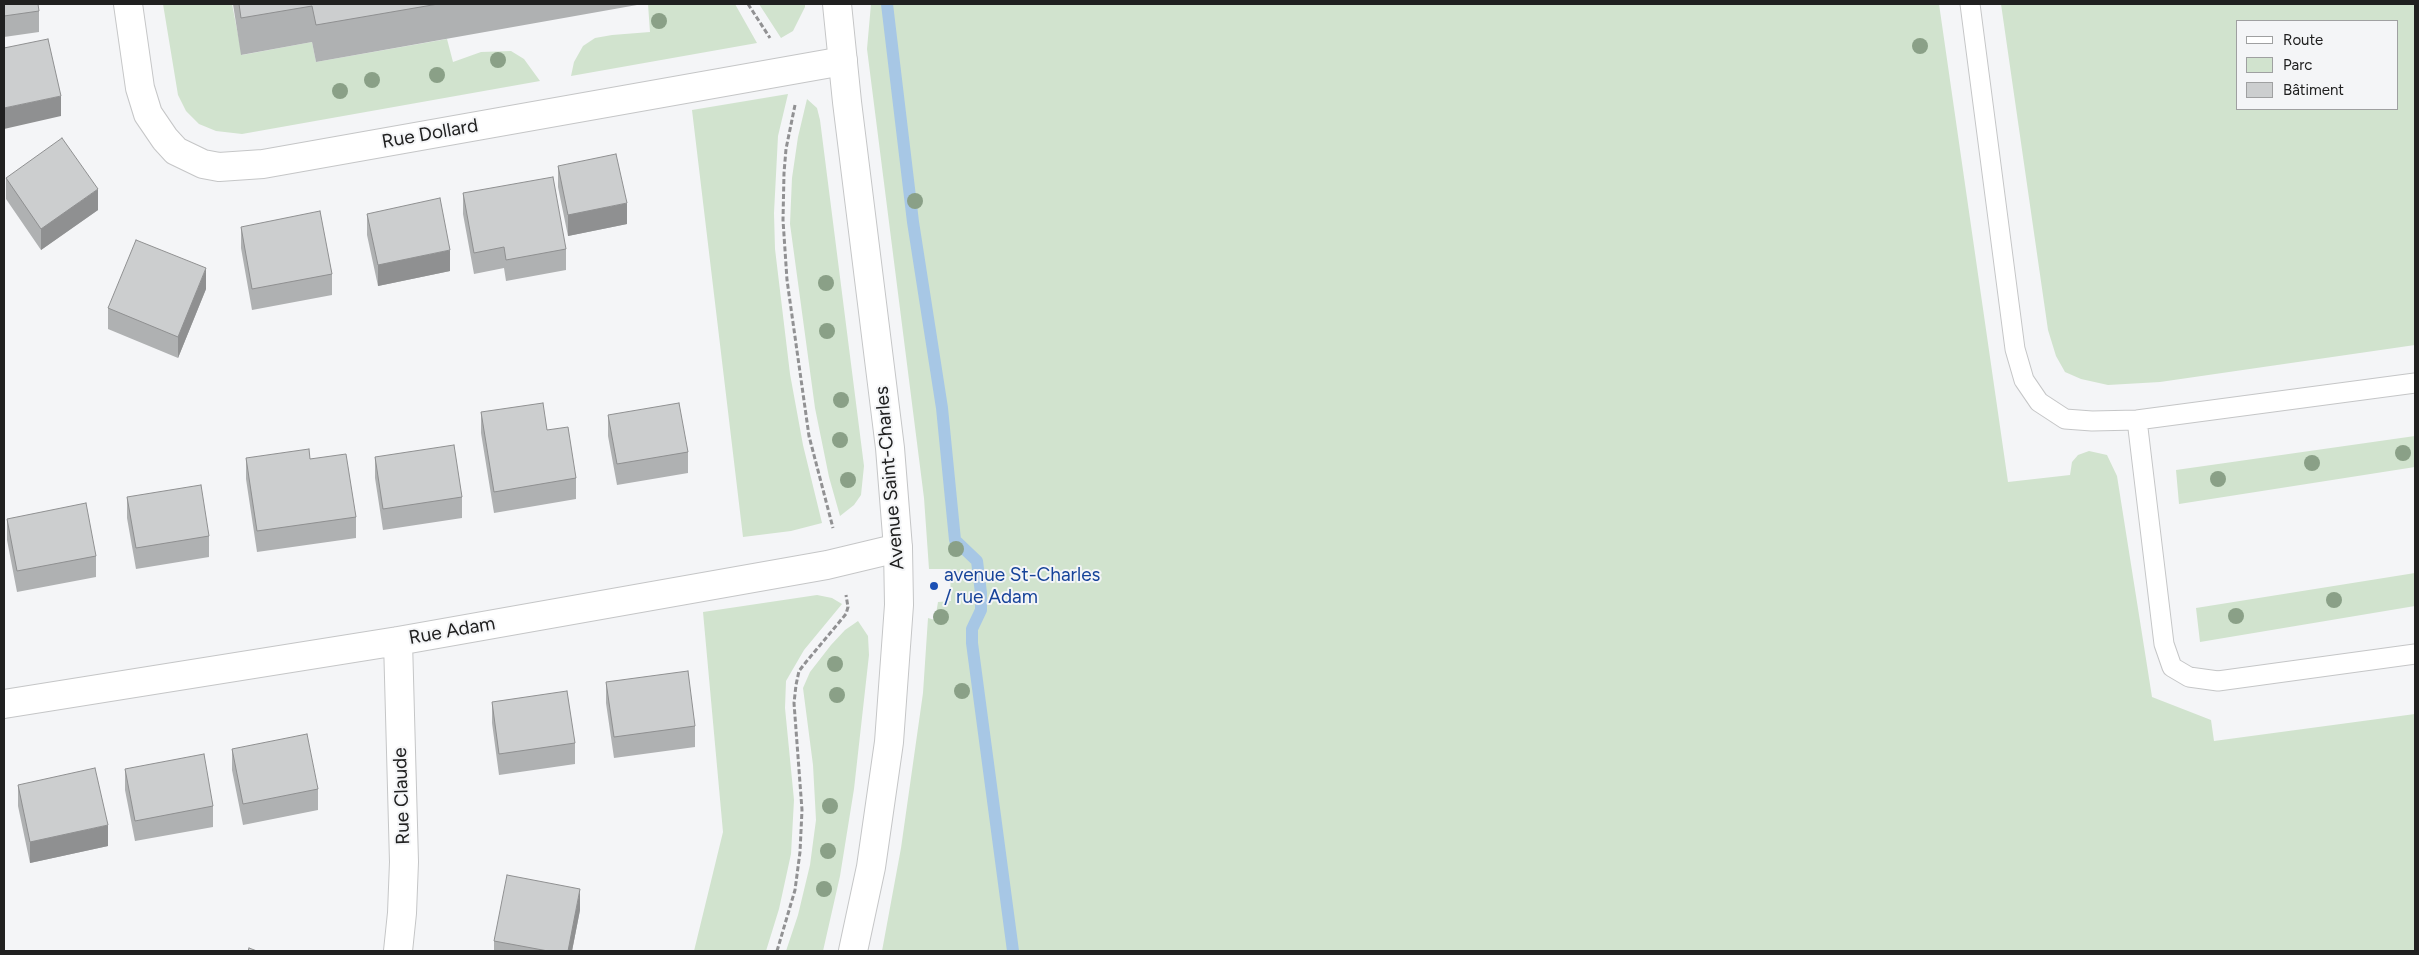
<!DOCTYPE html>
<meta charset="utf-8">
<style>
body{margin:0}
#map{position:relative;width:2419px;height:955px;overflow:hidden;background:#f4f5f7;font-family:Figtree,sans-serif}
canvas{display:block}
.frame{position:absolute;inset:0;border:5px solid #202020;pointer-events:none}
.legend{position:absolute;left:2236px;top:20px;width:162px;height:90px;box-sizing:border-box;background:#f4f5f7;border:1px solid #9fa0a1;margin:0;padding:6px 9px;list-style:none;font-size:15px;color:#202020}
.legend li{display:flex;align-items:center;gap:10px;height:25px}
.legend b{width:25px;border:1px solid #9fa0a1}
</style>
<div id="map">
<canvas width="2419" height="955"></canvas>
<div class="frame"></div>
<ul class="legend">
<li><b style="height:6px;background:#fff"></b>Route</li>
<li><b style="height:14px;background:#d1e3ce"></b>Parc</li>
<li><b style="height:14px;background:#cccecf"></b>Bâtiment</li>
</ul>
</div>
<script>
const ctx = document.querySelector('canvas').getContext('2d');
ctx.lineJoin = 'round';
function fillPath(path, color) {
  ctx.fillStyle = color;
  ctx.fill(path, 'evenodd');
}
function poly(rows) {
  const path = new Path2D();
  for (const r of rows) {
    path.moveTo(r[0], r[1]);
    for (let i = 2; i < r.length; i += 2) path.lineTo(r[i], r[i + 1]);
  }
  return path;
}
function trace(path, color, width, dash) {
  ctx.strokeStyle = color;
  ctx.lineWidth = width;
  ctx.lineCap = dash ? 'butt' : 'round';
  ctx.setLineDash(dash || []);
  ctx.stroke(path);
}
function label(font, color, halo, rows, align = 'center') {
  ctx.font = font + ' Figtree,sans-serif';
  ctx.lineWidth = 4;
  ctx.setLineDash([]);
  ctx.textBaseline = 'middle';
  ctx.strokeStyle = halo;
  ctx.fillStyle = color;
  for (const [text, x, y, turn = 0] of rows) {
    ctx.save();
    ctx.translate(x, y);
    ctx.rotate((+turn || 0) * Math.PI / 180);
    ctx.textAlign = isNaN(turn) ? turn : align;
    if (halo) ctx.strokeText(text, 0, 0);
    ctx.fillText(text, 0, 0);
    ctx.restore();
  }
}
fillPath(poly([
 [163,4,232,4,242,55,312,42,316,62,447,39,453,62,481,52,511,51,524,59,540,81,242,134,216,131,199,124,186,111,178,95],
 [648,4,735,4,757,43,571,76,574,62,583,46,595,38,612,35,650,32],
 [759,4,805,4,805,7,793,31,781,38],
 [871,4,1939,4,2008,482,2070,475,2072,462,2078,455,2089,451,2107,455,2117,476,2152,697,2211,720,2214,741,2415,714,2415,951,882,951,901,848,923,693,928,618,935,620,938,602,951,601,950,569,929,569,924,498,867,49],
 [2001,4,2415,4,2415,345,2160,382,2108,385,2081,379,2065,372,2056,356,2048,330],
 [2398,21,2398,109,2238,109,2238,21],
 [788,94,778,136,774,213,775,249,790,374,803,445,822,523,791,531,743,537,692,110],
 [807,99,817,108,820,120,864,466,861,495,854,505,840,516,829,477,815,408,790,224,792,178,798,137],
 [2415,436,2415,467,2179,504,2176,470],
 [2415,573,2415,606,2200,642,2196,608],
 [817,595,832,598,842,604,804,650,786,681,785,708,794,800,791,854,779,909,766,951,694,951,723,832,703,612],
 [858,621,868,636,869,655,854,789,840,876,823,951,786,951,798,915,810,865,816,820,813,765,803,688,810,672,831,645,845,630]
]), '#d1e3ce');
trace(poly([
 [887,4,913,222,942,408,955,540,977,561,981,593,981,610,972,629,972,643,1013,951]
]), '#a7c7e5', 12);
const service = poly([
 [1970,4,2015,349,2024,380,2039,402,2065,419,2092,421,2137,420,2415,383],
 [2137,420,2164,644,2172,667,2189,677,2218,681,2415,654]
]);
const minor = poly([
 [128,4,140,88,148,114,165,139,176,151,203,164,219,167,263,164,843,61],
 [398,641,404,862,402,913,398,951],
 [4,704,398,641,827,565,898,548]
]);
const tertiary = poly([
 [837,4,847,102,890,448,898,548,899,605,889,742,871,867,853,951]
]);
trace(service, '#c5c6c7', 21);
trace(minor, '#c5c6c7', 30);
trace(tertiary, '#c5c6c7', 30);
trace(poly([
 [748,4,770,38],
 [795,105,786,149,784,173,783,220,787,280,809,436,833,528],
 [777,951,795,890,800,852,802,810,794,703,796,685,799,671,806,662,846,614,848,607,846,595]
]), '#919193', 3, [5, 2.5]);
trace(service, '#fff', 19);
trace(minor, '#fff', 28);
trace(tertiary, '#fff', 28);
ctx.fillStyle = '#8aa087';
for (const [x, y] of [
 [659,21],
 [1920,46],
 [498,60],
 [437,75],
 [372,80],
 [340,91],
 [915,201],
 [826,283],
 [827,331],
 [841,400],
 [840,440],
 [2403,453],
 [2312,463],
 [2218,479],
 [848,480],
 [956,549],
 [2334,600],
 [2236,616],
 [941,617],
 [835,664],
 [962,691],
 [837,695],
 [830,806],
 [828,851],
 [824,889]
]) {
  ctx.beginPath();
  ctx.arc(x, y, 8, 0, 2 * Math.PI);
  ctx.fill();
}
fillPath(poly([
 [4,4,39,11,39,32,4,37],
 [233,4,637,4,637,5,316,62,312,42,241,55],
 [558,166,627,224,568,236,558,187],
 [6,178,98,210,41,250,6,199],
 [463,193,566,249,566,270,506,281,504,268,474,274,463,214],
 [367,214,450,271,378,286,367,235],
 [241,227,332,274,332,295,252,310,241,248],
 [206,289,178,358,108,329,108,308],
 [481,412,547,430,576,478,576,499,494,513,481,433],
 [608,415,688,452,688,473,617,485,608,436],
 [375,457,462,497,462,518,383,530,375,478],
 [246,458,310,459,356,517,356,538,257,552,246,479],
 [127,497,209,536,209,557,136,569,127,518],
 [7,519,96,556,96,577,17,592,7,540],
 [606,682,695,726,695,747,614,758,606,703],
 [492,702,575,743,575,764,499,775,492,723],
 [232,749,318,789,318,810,243,825,232,770],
 [125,769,213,806,213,827,135,841,125,790],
 [18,785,108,846,30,863,18,806],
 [580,910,572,951,494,951,494,941]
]), '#afb1b2');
fillPath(poly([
 [61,96,61,116,4,129,4,108],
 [98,189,98,210,41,250,41,229],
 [627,203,627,224,568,236,568,215],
 [450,250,450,271,378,286,378,265],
 [206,268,206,289,178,358,178,337],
 [108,825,108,846,30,863,30,842],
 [580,889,580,910,572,951,568,951]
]), '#8f9091');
const building = poly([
 [4,4,38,4,39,11,4,16,4,4],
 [239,4,438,4,316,25,312,6,241,18,239,4],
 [48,39,61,96,4,108,4,48,48,39],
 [62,138,98,189,41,229,6,178,62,138],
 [616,154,627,203,568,215,558,166,616,154],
 [553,177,566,249,506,260,504,247,474,253,463,193,553,177],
 [440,198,450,250,378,265,367,214,440,198],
 [320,211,332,274,252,289,241,227,320,211],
 [136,240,206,268,178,337,108,308,136,240],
 [543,403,547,430,568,427,576,478,494,492,481,412,543,403],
 [679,403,688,452,617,464,608,415,679,403],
 [454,445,462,497,383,509,375,457,454,445],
 [309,449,310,459,346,454,356,517,257,531,246,458,309,449],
 [201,485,209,536,136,548,127,497,201,485],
 [86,503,96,556,17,571,7,519,86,503],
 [688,671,695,726,614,737,606,682,688,671],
 [567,691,575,743,499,754,492,702,567,691],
 [307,734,318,789,243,804,232,749,307,734],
 [204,754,213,806,135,821,125,769,204,754],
 [95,768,108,825,30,842,18,785,95,768],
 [507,875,580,889,568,951,548,951,494,941,507,875],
 [249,948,257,951,248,951,249,948]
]);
fillPath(building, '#cccecf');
trace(building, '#8f9091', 1);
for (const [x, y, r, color] of [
 [934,586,5,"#1a4fb4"]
]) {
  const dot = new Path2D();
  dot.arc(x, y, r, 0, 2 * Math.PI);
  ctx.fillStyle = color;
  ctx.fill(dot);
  trace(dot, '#f4f5f7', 2);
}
label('19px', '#202020', '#f4f5f7', [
 ["Rue Dollard",430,134,-10],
 ["Avenue Saint-Charles",890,478,-95],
 ["Rue Adam",452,631,-10],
 ["Rue Claude",402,796,-92]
]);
label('19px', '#164399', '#f4f5f7', [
 ["avenue St-Charles",944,575],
 ["/ rue Adam",944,597]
], 'left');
</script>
